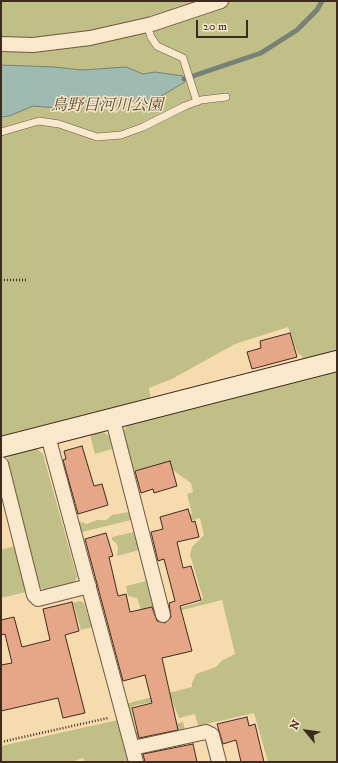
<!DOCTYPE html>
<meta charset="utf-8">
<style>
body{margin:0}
#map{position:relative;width:338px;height:763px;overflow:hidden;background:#f6dbaf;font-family:"IM FELL DW Pica",serif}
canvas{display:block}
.frame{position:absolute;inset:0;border:2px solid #3f2b1d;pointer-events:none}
.north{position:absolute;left:286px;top:711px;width:40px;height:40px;-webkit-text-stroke:3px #f9e8cb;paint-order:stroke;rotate:299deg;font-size:11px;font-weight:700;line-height:16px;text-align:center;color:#3f2b1d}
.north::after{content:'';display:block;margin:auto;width:14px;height:18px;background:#3f2b1d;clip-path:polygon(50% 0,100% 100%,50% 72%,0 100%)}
.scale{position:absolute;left:196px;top:20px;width:52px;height:18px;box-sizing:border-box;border:2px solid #3f2b1d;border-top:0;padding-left:5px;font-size:12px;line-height:14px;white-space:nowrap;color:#3f2b1d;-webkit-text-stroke:3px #f9e8cb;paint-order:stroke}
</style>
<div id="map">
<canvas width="338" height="763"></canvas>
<div class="frame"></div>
<div class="north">N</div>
<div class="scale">20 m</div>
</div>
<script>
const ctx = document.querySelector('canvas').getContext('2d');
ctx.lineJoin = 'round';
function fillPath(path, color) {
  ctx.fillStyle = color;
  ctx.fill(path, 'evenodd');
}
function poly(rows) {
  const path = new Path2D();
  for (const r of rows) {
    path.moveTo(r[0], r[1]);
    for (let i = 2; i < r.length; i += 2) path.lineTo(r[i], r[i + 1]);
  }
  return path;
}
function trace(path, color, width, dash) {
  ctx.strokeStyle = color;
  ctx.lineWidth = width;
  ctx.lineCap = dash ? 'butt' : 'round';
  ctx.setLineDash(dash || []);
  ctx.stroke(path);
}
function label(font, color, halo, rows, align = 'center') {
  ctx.font = font + ' "IM FELL DW Pica","Noto Serif JP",serif';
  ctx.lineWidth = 3;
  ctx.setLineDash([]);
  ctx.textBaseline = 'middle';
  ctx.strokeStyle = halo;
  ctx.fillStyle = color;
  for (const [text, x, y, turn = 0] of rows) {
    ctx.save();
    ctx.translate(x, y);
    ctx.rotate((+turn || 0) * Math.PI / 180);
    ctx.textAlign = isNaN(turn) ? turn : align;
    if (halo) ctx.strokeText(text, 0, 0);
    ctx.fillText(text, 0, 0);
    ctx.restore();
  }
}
fillPath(poly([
 [1,1,337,1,337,353,303,362,302,356,298,354,288,327,235,344,172,379,149,388,151,400,1,441],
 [337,367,337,762,268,762,254,713,198,726,195,714,179,718,171,698,133,706,131,710,136,731,139,734,183,722,185,730,140,741,134,737,125,704,192,687,192,683,196,674,216,667,221,661,235,654,222,600,178,611,178,608,200,602,203,598,190,555,192,547,204,535,200,518,165,527,165,523,192,514,187,494,193,492,191,483,167,466,134,470,132,467,123,432,127,425],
 [103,432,109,436,112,449,95,454,90,435],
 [35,447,43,454,77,577,74,584,46,591,40,587,6,463,10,454],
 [129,512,131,520,82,532,78,521,87,524,97,520,106,520,112,515],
 [134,532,139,550,117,556,118,548,117,544,112,540,112,537],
 [14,546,26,592,1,598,1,550],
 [146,581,153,607,141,610,137,598,128,596,126,586],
 [80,601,84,603,92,627,81,630,73,603],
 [118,720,128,762,84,762,83,758,71,762,1,762,1,746]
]), '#c0bf88');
const water = poly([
 [1,65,54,67,82,70,126,67,143,74,155,72,183,76,185,82,153,101,142,105,130,100,115,99,100,104,86,103,58,108,33,106,9,116,1,117,1,65]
]);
fillPath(water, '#9ebab1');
trace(water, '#788176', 1);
trace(poly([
 [184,79,261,53,297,30,317,10,322,1]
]), '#788176', 5);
const building = poly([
 [290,333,297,357,252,369,247,352,261,348,260,341,290,333],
 [82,446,94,486,102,484,108,505,78,514,63,460,66,459,64,451,82,446],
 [170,461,177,486,154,493,153,489,141,493,135,471,170,461],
 [188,509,192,522,195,521,199,537,177,542,183,568,191,566,201,600,180,606,192,651,162,658,178,730,139,738,132,708,152,703,145,675,123,681,85,539,106,533,113,556,109,557,118,596,126,594,130,612,152,607,157,621,165,623,171,617,169,603,175,601,164,559,158,561,151,532,163,529,160,517,188,509],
 [72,602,79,631,65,635,85,713,63,718,58,698,1,711,1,665,12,663,5,634,1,635,1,620,14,617,22,647,50,640,43,609,72,602],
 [247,717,249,726,255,724,264,762,241,762,236,740,223,744,217,724,247,717],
 [193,744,197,762,145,762,143,754,193,744]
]);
fillPath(building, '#e5a788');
trace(building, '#3f2b1d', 1);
const lane = poly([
 [147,25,151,37,157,46,183,58,197,102],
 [1,132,39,121,59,124,97,137,121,135,143,127,185,106,201,100,226,97]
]);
const street = poly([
 [1,44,33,45,90,38,152,24,221,1],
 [113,420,163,615],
 [48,436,136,762],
 [1,464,34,595,38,599,89,586],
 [133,748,206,732,212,735,219,762]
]);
const secondary = poly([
 [1,447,337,361]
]);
trace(lane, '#6d5742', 8);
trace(street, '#6d5742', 16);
trace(secondary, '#3f2b1d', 22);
trace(poly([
 [1,280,27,280],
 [1,742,108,718]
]), '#3f2b1d', 2.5, [1, 2]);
trace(lane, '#f9e8cb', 7);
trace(street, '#f9e8cb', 14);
trace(secondary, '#f9e8cb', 20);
label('italic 16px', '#594932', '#f9e8cb', [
 ["鳥野目河川公園",107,107]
]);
</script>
